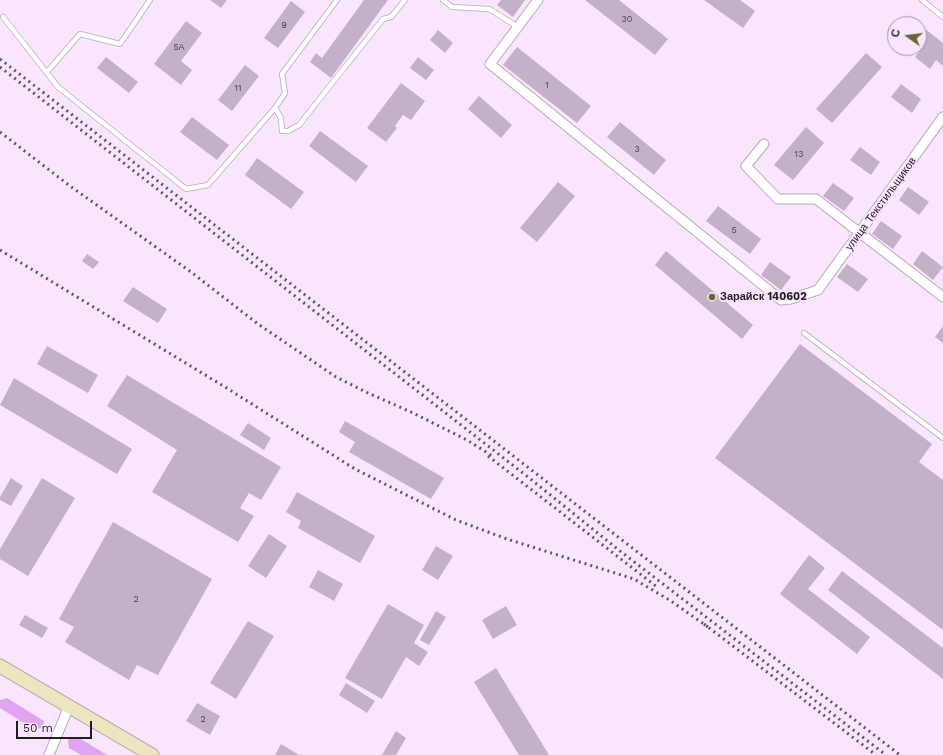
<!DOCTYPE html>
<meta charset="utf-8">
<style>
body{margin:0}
#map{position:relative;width:943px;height:755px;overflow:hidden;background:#f9e6fe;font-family:"Work Sans",sans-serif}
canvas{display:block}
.north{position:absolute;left:887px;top:16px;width:40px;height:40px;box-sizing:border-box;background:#f9e6fe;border:1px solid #a395a7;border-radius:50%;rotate:284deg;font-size:11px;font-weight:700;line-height:16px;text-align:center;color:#231c25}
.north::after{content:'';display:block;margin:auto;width:14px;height:18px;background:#6c6532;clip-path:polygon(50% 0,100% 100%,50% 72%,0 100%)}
.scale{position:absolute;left:16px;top:721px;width:76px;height:18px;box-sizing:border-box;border:2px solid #231c25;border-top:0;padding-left:5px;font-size:12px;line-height:14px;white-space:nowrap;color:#231c25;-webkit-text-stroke:3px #f9e6fe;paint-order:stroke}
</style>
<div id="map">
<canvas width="943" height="755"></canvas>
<div class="north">С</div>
<div class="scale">50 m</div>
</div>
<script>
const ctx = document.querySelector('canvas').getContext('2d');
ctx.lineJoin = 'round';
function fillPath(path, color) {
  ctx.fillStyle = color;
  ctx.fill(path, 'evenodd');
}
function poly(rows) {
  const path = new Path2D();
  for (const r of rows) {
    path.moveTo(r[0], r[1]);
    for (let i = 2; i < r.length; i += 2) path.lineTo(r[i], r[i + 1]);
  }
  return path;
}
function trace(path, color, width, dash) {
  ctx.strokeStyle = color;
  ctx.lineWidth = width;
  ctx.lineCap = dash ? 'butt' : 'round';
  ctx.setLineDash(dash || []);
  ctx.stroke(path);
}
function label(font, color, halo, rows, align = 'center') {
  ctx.font = font + ' "Work Sans",sans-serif';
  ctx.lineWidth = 3.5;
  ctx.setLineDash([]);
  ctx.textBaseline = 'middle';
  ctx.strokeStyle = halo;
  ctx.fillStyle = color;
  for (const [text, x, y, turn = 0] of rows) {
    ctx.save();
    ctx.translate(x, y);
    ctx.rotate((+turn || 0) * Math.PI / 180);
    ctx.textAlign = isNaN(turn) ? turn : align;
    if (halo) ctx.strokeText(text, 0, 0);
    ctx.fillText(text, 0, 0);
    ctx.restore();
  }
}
fillPath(poly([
 [7,698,44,721,43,728,33,729,0,708,0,700],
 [70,737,81,739,107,755,81,755,69,748,68,741]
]), '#e0a5f0');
fillPath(poly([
 [210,0,227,0,221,8],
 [364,0,388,0,331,78,310,62,316,53,322,58],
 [501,0,525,0,513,17,497,5],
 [585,0,619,0,668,39,655,55],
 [704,0,740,0,755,11,743,28],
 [291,1,305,12,278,48,264,38],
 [186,21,202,33,181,61,192,70,181,85,154,64],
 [919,24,943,43,943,66,936,60,930,69,915,57,921,49,919,48],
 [438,30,453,43,445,53,430,40],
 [517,47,591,106,577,123,503,65],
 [866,53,882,67,832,123,816,109],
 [106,57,138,82,129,93,97,68],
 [418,57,434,70,426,80,410,68],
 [245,65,259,76,232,111,218,100],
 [401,83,425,101,411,120,403,115,395,126,397,128,386,142,367,128],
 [901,84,921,99,912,113,891,97],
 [479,96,512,125,501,138,468,109],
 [192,117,229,145,217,160,180,132],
 [620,122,666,160,654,175,607,137],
 [806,127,824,143,793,180,774,165],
 [320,131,368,166,356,182,309,146],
 [860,147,880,162,871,175,850,160],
 [257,158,304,192,291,209,245,175],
 [558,182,575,196,537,242,520,228],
 [833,183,854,198,844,211,823,196],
 [908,187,929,202,919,215,899,200],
 [718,206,761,239,750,254,706,221],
 [881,221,902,236,893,249,872,234],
 [666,251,753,325,742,339,655,265],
 [922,251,943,267,933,280,913,264],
 [87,254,99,262,93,269,82,261],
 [770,262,791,277,781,290,761,275],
 [847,264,868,279,858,292,837,277],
 [133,287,167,309,158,323,123,301],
 [943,326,943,343,935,337],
 [800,344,932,444,919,462,943,480,943,630,715,458],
 [47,346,98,375,88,393,37,364],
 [127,375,281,467,261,500,249,493,240,508,254,516,238,542,152,492,177,450,107,406],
 [14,378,132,449,117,474,0,405],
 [345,421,444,478,431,499,349,452,355,442,339,432],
 [248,423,271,438,264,450,240,435],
 [11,478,23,486,11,506,0,500,0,497],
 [42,478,75,498,28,576,0,559,0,549],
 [297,492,375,536,360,563,298,528,301,521,286,512],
 [113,522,212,579,158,675,137,665,129,680,65,642,74,627,59,619],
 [269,534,287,546,266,578,248,566],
 [436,546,453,556,438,580,422,570],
 [809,555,825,568,808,589,870,637,857,654,780,594],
 [318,570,343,584,334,601,309,587],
 [842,571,943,648,943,679,828,590],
 [388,604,424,625,414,643,428,652,419,666,406,657,382,699,345,678],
 [506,606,517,625,493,639,482,620],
 [436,611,446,617,429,645,420,640],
 [25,615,48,628,42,638,19,625],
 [248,621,274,636,236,699,210,683],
 [496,668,549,755,519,755,474,682],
 [346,683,375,701,367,713,339,695],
 [197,703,220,716,210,735,186,721],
 [396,731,406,738,396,755,382,755],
 [281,744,299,755,275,755]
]), '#c3b1c8');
const service = poly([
 [443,0,452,7,489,9,518,27],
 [922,0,943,17],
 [3,17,58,87,186,189,208,185,275,108,285,93,282,74,337,0],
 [47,72,80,34,120,44,150,0],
 [275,108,281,118,282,131,288,131,299,125,383,19,391,17,405,0],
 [804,333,943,438]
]);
const minor = poly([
 [538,0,490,64,781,300,791,299,818,290,943,117],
 [764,144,746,166,778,199,816,199,943,297],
 [49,755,69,706]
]);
const secondary = poly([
 [0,666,152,755]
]);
trace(service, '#b8a7bd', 6);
trace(minor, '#b8a7bd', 11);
trace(secondary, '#b8a7bd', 15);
trace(service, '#fff', 4.5);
trace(minor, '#fff', 9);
trace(secondary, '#ebe6be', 13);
trace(poly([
 [0,59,900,755],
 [0,67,528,477,620,551,886,755],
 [0,132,70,186,191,272,258,324,336,377,368,393,411,412,467,440,494,457],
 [0,250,225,387,355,469,456,520,507,539,634,579,671,601,708,627],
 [488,456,657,587],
 [704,624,876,755]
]), '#625765', 3, [2, 4]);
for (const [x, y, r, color] of [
 [712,297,4,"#6c6532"]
]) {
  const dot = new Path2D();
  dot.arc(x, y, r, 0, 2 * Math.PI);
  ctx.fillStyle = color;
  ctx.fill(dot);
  trace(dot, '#f9e6fe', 1.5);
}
label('9px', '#4b414e', null, [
 ["30",627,19],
 ["9",284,25],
 ["5А",179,47],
 ["1",547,85],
 ["11",238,88],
 ["3",637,149],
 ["13",799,154],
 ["5",734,230],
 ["2",136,599],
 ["2",203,719]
]);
label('11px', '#231c25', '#f9e6fe', [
 ["улица Текстильщиков",881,204,-54]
]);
label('bold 11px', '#231c25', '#f9e6fe', [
 ["Зарайск 140602",720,297]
], 'left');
</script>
